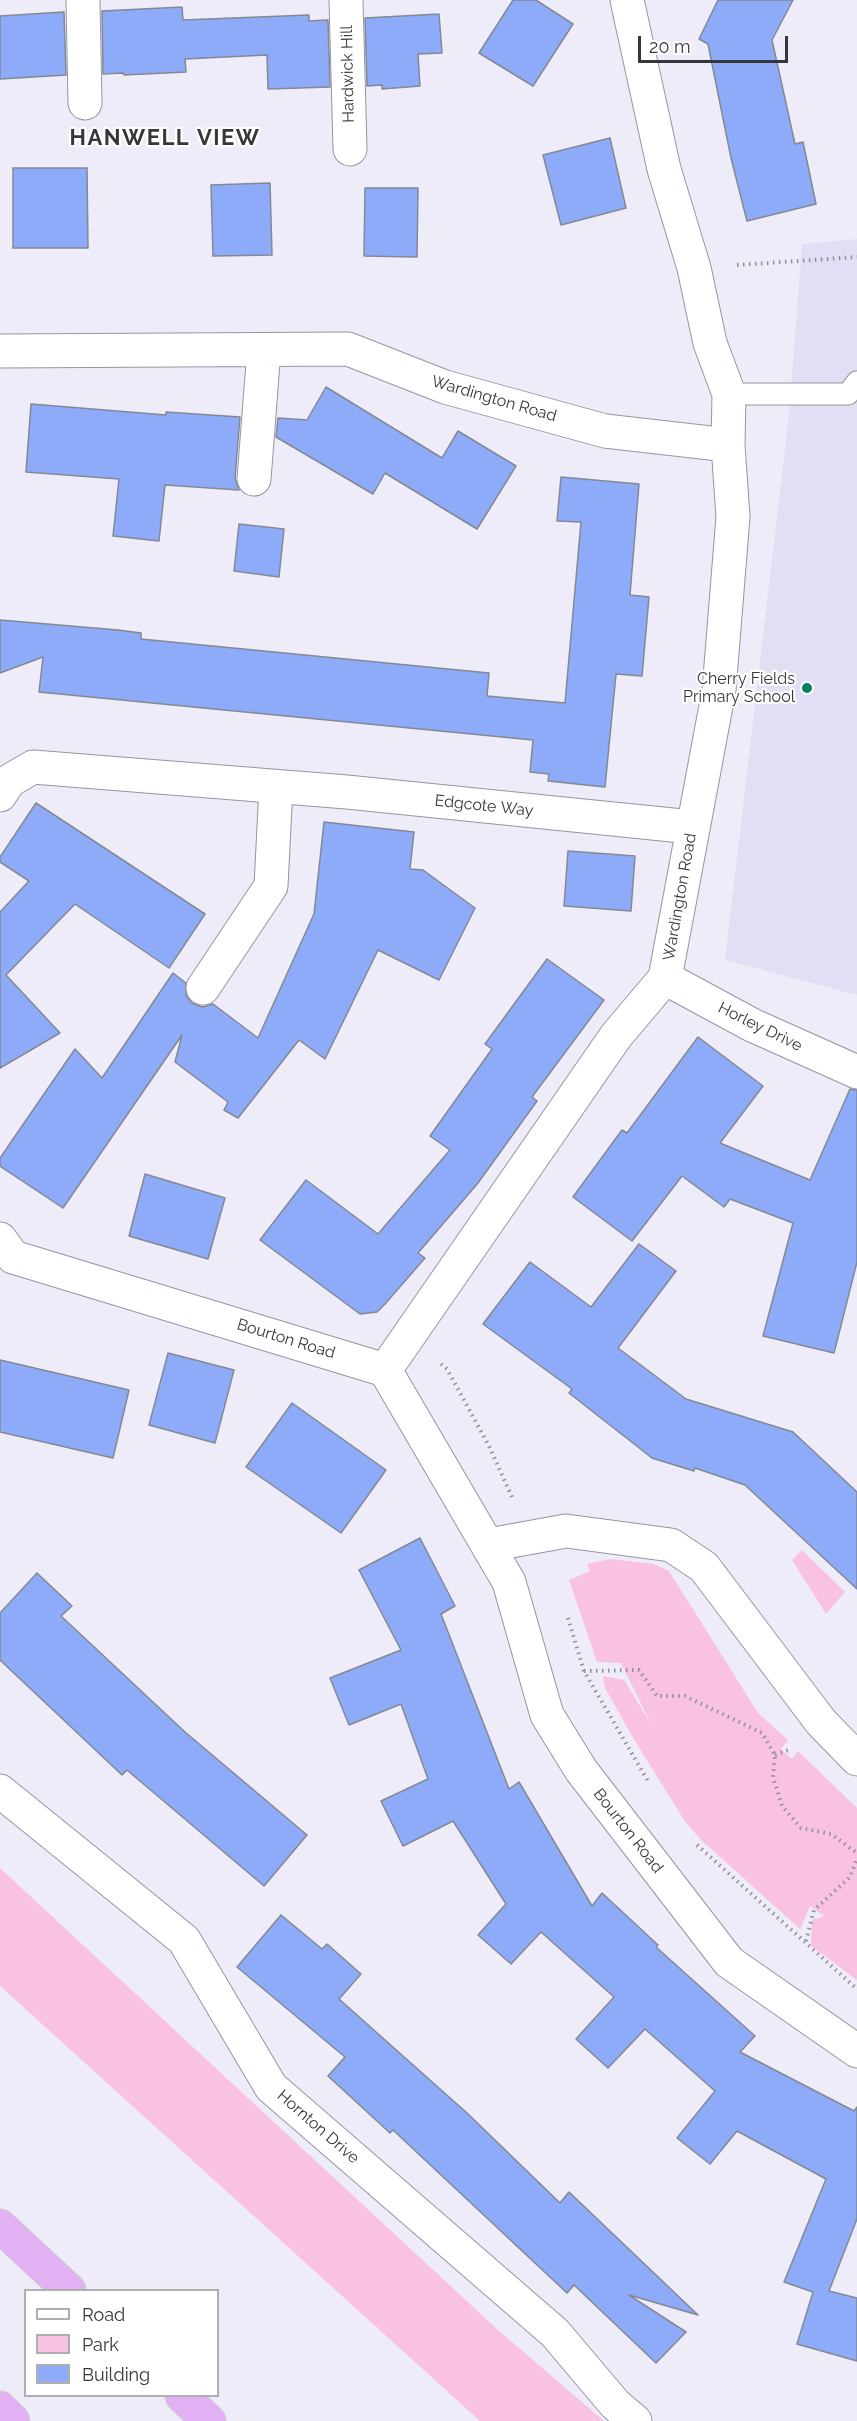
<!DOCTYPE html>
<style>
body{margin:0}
#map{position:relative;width:857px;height:2421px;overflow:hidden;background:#eeecf9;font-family:Raleway,sans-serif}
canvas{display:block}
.legend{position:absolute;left:24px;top:2289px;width:195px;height:108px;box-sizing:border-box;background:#fff;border:2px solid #afafb1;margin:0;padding:8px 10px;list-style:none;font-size:18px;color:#36363b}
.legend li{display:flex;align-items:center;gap:12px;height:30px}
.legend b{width:30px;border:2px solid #afafb1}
.scale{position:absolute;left:638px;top:36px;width:150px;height:27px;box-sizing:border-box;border:3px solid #36363b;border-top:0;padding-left:8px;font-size:18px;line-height:21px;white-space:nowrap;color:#36363b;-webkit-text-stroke:4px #fff;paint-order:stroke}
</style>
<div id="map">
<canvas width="857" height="2421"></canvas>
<ul class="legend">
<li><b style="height:8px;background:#fff"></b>Road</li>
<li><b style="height:16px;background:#f9c2e3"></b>Park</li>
<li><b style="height:16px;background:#8dabf8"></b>Building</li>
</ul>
<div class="scale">20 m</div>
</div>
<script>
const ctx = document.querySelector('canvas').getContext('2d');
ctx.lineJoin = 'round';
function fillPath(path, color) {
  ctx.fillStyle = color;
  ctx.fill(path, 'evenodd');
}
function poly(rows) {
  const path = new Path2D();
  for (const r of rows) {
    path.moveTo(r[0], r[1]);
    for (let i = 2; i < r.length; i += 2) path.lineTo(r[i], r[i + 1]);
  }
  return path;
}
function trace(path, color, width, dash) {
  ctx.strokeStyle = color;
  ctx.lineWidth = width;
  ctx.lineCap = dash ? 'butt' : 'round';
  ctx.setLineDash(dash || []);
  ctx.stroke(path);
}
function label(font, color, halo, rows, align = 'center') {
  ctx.font = font + ' Raleway,sans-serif';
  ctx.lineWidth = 4.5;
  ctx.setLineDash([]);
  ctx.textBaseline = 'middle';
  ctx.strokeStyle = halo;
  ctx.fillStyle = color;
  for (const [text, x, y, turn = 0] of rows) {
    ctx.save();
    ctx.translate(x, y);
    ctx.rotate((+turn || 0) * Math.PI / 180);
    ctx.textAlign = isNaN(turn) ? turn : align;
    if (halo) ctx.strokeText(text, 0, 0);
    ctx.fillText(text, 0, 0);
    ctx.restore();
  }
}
fillPath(poly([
 [857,239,857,995,725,960,789,415,802,244]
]), '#e1dff3');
fillPath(poly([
 [802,1550,845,1592,826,1614,792,1560],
 [611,1559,654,1564,669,1571,758,1713,788,1740,781,1749,792,1759,798,1751,857,1808,857,1980,811,1946,812,1920,824,1916,810,1906,800,1929,700,1839,684,1820,632,1736,605,1688,603,1676,624,1680,651,1724,621,1663,597,1662,569,1580,590,1571,587,1564],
 [0,1868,498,2330,604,2421,480,2421,0,1986]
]), '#f9c2e3');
const building = poly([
 [513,0,536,0,573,24,533,86,479,53,513,0],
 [718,0,793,0,772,40,795,144,803,142,816,204,747,221,731,158,708,44,699,39,718,0],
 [182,7,183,20,309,15,309,21,328,20,330,87,268,89,267,55,185,59,186,72,124,75,123,73,103,74,102,11,182,7],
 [64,12,66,75,0,79,0,16,64,12],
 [439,14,442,53,418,54,420,86,382,89,382,85,367,86,365,18,439,14],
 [610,138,626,208,561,225,543,155,610,138],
 [13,168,87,168,88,248,13,248,13,168],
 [270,183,272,255,213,256,211,185,270,183],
 [365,188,418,188,417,257,364,256,365,188],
 [326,387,442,458,458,431,516,466,477,529,385,473,373,494,276,437,278,418,307,420,326,387],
 [31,404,166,415,166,412,240,417,235,478,239,490,165,485,159,541,113,536,119,479,26,472,31,404],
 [561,477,639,484,630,595,649,597,642,676,616,674,605,787,548,781,549,774,530,772,533,740,39,692,43,657,0,673,0,620,118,630,141,633,141,639,489,673,487,696,565,703,581,522,557,521,561,477],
 [239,524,284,529,279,577,234,571,239,524],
 [36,803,205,914,169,968,75,904,6,975,60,1033,0,1068,0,912,29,881,0,862,0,857,36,803],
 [324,822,414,832,410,869,423,870,475,908,439,980,378,950,325,1059,299,1040,238,1118,224,1110,228,1102,175,1062,182,1035,63,1208,0,1166,0,1158,75,1049,102,1078,173,973,186,983,186,996,192,1003,202,1007,213,1004,258,1038,314,914,324,822],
 [568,851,635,856,631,911,564,906,568,851],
 [547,959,604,1000,532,1097,537,1101,478,1183,418,1253,425,1258,385,1304,377,1312,360,1314,260,1240,306,1180,378,1234,450,1150,430,1136,492,1049,485,1044,547,959],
 [698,1037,763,1086,720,1143,810,1180,850,1089,857,1090,857,1262,834,1353,763,1336,793,1223,730,1199,724,1207,682,1176,632,1241,573,1197,622,1130,627,1133,698,1037],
 [145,1174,225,1198,208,1259,129,1236,145,1174],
 [639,1244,676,1271,618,1348,686,1399,793,1432,857,1492,857,1589,745,1485,695,1468,694,1471,652,1458,569,1393,572,1389,483,1324,530,1262,591,1307,639,1244],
 [168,1353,234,1370,215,1443,149,1425,168,1353],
 [0,1360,129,1390,113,1458,0,1432,0,1360],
 [292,1403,386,1470,341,1533,246,1467,292,1403],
 [420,1538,455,1606,441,1614,509,1789,519,1782,592,1906,602,1893,658,1945,656,1947,755,2036,740,2052,854,2111,857,2107,857,2219,829,2291,857,2298,857,2361,797,2344,813,2292,784,2282,826,2179,737,2131,710,2164,677,2138,715,2091,645,2029,608,2068,576,2039,614,1997,541,1932,511,1964,478,1935,506,1904,453,1821,403,1846,381,1801,428,1779,401,1704,349,1725,330,1678,401,1650,359,1570,420,1538],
 [37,1573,72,1606,61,1616,185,1732,307,1835,264,1886,127,1770,122,1775,0,1660,0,1613,37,1573],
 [281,1915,322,1949,327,1944,361,1974,339,1999,467,2113,560,2203,569,2192,698,2315,629,2295,686,2332,656,2363,574,2285,567,2293,393,2130,390,2133,328,2076,345,2057,237,1967,281,1915]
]);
fillPath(building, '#8dabf8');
trace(building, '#838893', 1.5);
const service = poly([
 [729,394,848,394,857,382]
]);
const minor = poly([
 [83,0,85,103],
 [346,0,350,149],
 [0,351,348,349,445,387,605,431,728,445],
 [254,479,264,350],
 [0,795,9,781,33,767,347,792,692,827],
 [665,978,752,1025,857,1072],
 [203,988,271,886,276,787],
 [0,1239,13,1257,385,1370,509,1582,547,1715,581,1770,729,1962,857,2051],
 [385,1370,616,1036,665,978,719,690,733,517,728,445,729,394,710,343,694,268,664,169,627,0],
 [489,1545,566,1531,671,1545,704,1567,821,1722,857,1759],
 [0,1791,184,1940,271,2087,555,2333,615,2404,635,2421]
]);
const motorway = poly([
 [0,2226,69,2290],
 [182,2396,209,2421],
 [0,2408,13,2421]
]);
trace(service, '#9695a1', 23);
trace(minor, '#9695a1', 35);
trace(motorway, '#cfcfd0', 35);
trace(poly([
 [737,265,857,257],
 [441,1364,447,1369,489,1446,512,1497],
 [568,1618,584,1671,649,1783],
 [584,1671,639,1670,657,1696,685,1696,762,1733,775,1755,773,1777,782,1806,801,1828,831,1834,857,1853],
 [775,1755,789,1750],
 [697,1845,857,1989],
 [806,1941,814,1910,850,1877,857,1859]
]), '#919099', 4, [1.5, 4.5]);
trace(service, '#fff', 21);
trace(minor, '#fff', 33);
trace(motorway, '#e1b1f3', 33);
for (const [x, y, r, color] of [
 [807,688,6,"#088161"]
]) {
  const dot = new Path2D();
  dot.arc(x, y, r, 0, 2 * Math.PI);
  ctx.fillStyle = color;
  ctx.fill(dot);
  trace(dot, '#fff', 2);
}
label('16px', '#36363b', '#fff', [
 ["Hardwick Hill",348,74,-91],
 ["Wardington Road",494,399,16],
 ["Edgcote Way",484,806,6],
 ["Wardington Road",680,897,-80],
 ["Horley Drive",760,1027,26],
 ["Bourton Road",286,1339,17],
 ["Bourton Road",628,1831,52],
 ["Hornton Drive",318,2127,41]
]);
label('16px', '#36363b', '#fff', [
 ["Cherry Fields",795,679],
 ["Primary School",795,697]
], 'right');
ctx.letterSpacing = '1.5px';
label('bold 22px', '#36363b', '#fff', [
 ["HANWELL VIEW",165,138]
]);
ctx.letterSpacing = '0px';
</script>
